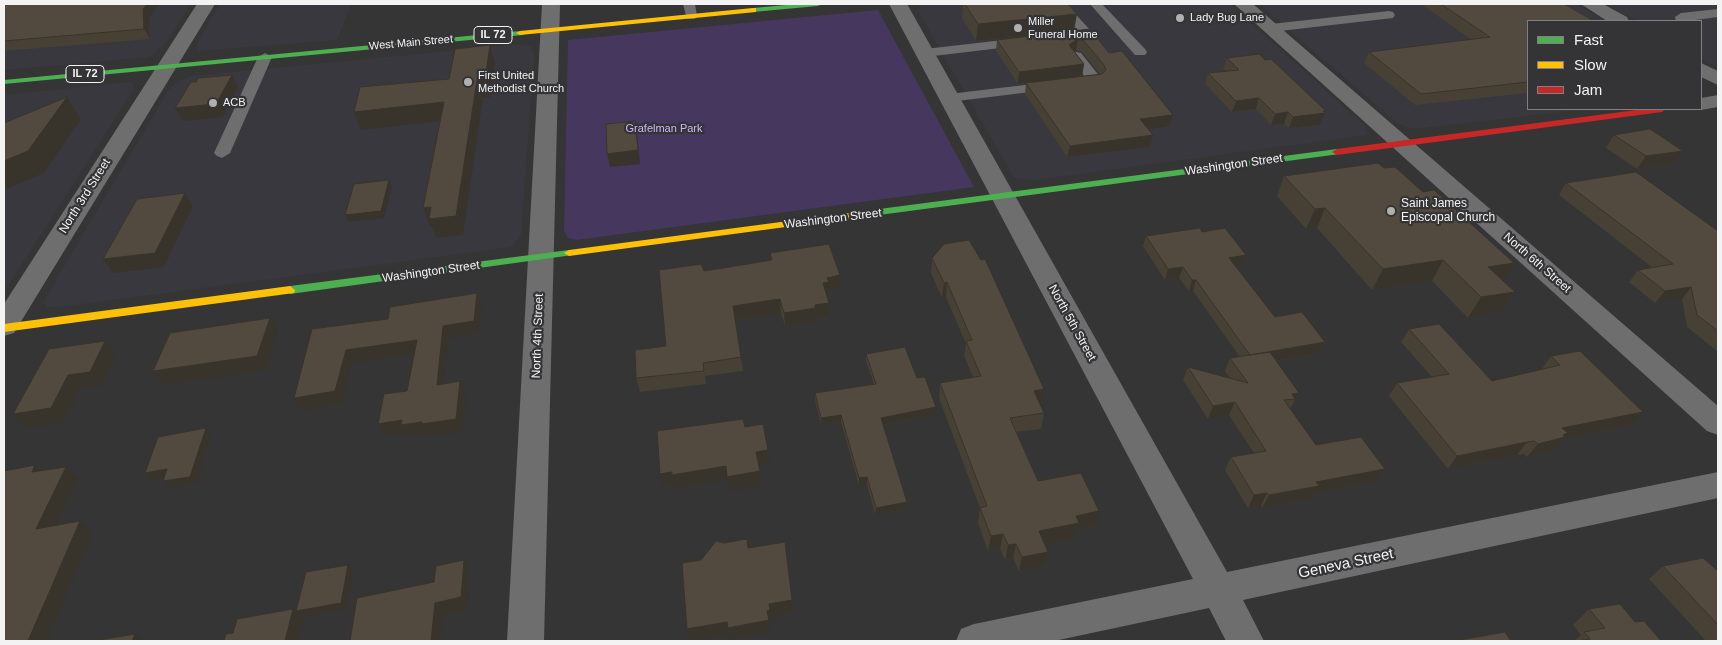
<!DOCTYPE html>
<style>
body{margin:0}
#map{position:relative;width:1722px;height:645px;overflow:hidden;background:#353535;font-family:Arial,sans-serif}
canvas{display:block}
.frame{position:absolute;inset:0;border:5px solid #f3f3f4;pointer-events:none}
.legend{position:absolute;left:1527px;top:20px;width:175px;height:90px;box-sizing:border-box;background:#343436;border:1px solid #808082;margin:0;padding:6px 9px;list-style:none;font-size:15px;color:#f3f3f4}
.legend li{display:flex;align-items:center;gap:10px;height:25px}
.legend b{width:25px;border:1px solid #808082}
</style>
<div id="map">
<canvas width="1722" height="645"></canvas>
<div class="frame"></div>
<ul class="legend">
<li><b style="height:6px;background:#4caf50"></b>Fast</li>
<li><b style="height:6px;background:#ffc107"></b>Slow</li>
<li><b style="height:6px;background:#c62828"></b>Jam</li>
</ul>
</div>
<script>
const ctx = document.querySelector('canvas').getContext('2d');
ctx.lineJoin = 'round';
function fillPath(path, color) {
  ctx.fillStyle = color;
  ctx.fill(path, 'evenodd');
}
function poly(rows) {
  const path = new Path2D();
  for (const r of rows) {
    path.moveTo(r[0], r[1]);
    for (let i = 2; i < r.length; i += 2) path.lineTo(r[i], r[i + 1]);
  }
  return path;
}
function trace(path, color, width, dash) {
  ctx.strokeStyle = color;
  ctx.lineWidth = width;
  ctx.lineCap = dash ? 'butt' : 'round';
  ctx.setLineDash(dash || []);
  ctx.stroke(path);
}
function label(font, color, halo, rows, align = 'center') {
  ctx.font = font + ' Arial,sans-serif';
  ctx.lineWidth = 4.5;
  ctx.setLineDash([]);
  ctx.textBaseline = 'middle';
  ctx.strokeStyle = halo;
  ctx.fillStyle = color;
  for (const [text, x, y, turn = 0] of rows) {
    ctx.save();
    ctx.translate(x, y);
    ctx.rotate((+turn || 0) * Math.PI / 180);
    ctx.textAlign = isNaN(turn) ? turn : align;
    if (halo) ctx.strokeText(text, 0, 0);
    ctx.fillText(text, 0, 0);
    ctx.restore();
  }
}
fillPath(poly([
 [4,4,191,4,165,44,149,57,4,70],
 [220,4,351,4,337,40,197,51,198,41],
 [922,4,1230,4,1365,126,1367,135,1034,180,1014,178,918,11],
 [1259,4,1576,4,1606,21,1528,21,1528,109,1587,109,1413,129,1396,122],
 [1606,4,1718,4,1718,68,1701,58,1701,21,1637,21],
 [520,44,531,46,534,55,521,236,511,247,59,307,47,307,43,302,168,91,177,81,192,76],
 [120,83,133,83,134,89,4,292,4,95]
]), '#3a383f');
fillPath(poly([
 [878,10,974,187,576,240,568,238,564,231,568,40]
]), '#46375f');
fillPath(poly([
 [683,4,695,4,697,16,695,19,687,19,683,4],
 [1054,4,1066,4,1092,32,1093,35,1092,38,1063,40,1062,37,1063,34,1078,32,1054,4],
 [1090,4,1102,4,1145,49,1147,52,1145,55,1135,55,1090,4],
 [1718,9,1718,17,1688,21,1676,21,1675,17,1681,13,1718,9],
 [1389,11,1393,12,1395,15,1393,18,1271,32,1265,28,1271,24,1389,11],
 [1021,38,1026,39,1027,42,1026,45,925,57,918,53,925,49,1021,38],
 [1076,52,1081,53,1100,77,1102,80,1100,83,1072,85,1070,82,1072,79,1085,77,1069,56,1076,52],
 [265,53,272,57,230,153,222,158,217,156,214,153,258,57,265,53],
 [1050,82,1057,86,1055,89,949,102,942,98,949,94,1050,82]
]), '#6e6e6e');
fillPath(poly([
 [197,4,215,4,14,333,4,336,4,304,197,4],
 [542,4,560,4,544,641,507,641,542,4],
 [889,4,907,4,1227,572,1718,472,1718,498,1243,600,1264,641,1226,641,1209,608,1054,641,956,641,961,629,974,624,1193,579,889,4],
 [1234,4,1253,4,1718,406,1718,435,1707,431,1234,4],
 [1581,4,1603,4,1627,17,1629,21,1607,21,1581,4],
 [1701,63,1718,71,1718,85,1701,77,1701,63],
 [1718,95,1718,107,1701,110,1695,109,1701,109,1701,98,1718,95]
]), '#6e6e6e');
fillPath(poly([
 [797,4,822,4,818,6,753,12,749,10,753,8,797,4],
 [520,31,524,33,523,35,4,84,4,80,520,31],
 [1337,149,1340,150,1340,154,864,217,859,214,864,211,1337,149],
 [569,250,573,251,574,253,573,255,290,294,285,290,290,286,569,250]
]), '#4caf50');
fillPath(poly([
 [753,8,756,8,756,12,520,35,516,33,520,31,753,8],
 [864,211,868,212,869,214,868,216,569,256,564,253,569,250,864,211],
 [290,286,295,290,294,293,4,332,4,324,290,286]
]), '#ffc107');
fillPath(poly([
 [1644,109,1666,109,1662,112,1337,155,1332,152,1337,149,1644,109]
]), '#c62828');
fillPath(poly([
 [4,4,149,18,150,39,4,51],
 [963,4,1068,4,1074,31,976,41,962,18],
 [1421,4,1564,4,1528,21,1528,93,1415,105,1364,63,1369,52,1472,40],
 [1090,29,1109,53,1173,115,1170,126,1148,129,1153,135,1150,147,1067,157,1025,94,1026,83,1100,74,1082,52,1076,50,1074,51,1084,64,1082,76,1018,84,996,51,997,40],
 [1227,58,1265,60,1326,111,1320,125,1289,128,1284,124,1271,125,1256,109,1232,112,1205,84,1208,73,1226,71,1223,69],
 [1614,135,1683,151,1673,164,1637,169,1606,148],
 [1284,176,1503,281,1515,292,1501,312,1468,318,1432,281,1372,290,1317,228,1306,229,1277,196],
 [1566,183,1718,231,1718,352,1687,327,1682,299,1655,303,1629,282,1638,270,1653,268,1559,195],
 [1202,232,1242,266,1236,267,1275,317,1325,342,1320,353,1276,361,1299,393,1293,406,1292,406,1290,409,1316,445,1377,482,1315,493,1312,499,1262,508,1261,505,1248,508,1225,470,1231,457,1254,453,1229,415,1208,419,1183,380,1188,367,1230,378,1225,371,1230,358,1240,357,1193,291,1189,291,1179,278,1165,280,1143,246,1146,236],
 [770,253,840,289,829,291,830,296,827,296,829,303,830,317,816,319,816,322,785,326,781,313,735,320,743,371,705,376,706,384,640,392,636,378,666,346,704,271,771,261],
 [932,258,1041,405,1040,405,1044,413,1041,429,1016,432,1038,481,1095,526,1077,530,1075,538,1045,544,1048,552,1044,566,1019,571,1013,558,1005,560,1000,549,988,551,978,523,980,508,939,398,940,383,973,377,964,356,966,344,946,297,942,298,931,273],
 [1409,329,1492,381,1541,370,1551,356,1632,425,1563,439,1555,450,1527,457,1524,454,1517,455,1448,469,1389,396,1397,383,1432,377,1401,342],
 [866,354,917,378,935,415,883,425,907,509,875,515,867,484,859,485,841,422,821,425,815,400,815,393,874,384,866,361],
 [1663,566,1718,571,1718,641,1706,641,1649,579],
 [1589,609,1635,622,1661,641,1574,641,1581,635,1573,625]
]), '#474035');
fillPath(poly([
 [147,4,159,4,149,18,150,39,144,29,143,9],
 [1077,14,1074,31,976,41,978,24],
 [1078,39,1076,50,1067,56,1069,45],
 [490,45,495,63,490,97,483,98,463,235,437,238,432,227,430,227,423,208,431,207],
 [1084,64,1082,76,1018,84,1019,72],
 [232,75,238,87,223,117,183,121,175,108],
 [67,97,81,119,44,173,4,190,4,161],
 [1259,98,1256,109,1232,112,1236,101],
 [444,102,450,120,361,130,354,112],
 [1326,111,1320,125,1289,128,1293,117],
 [1288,112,1284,124,1271,125,1275,114],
 [1173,115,1170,126,1137,131,1140,119],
 [635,121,637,134,640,164,610,167,607,154],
 [1153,135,1150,147,1067,157,1070,146],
 [1683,151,1673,164,1637,169,1646,156],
 [389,180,392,187,384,218,348,222,345,215],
 [185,193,193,206,164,267,113,273,103,259],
 [1325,208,1317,228,1306,229,1315,209],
 [1246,255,1242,266,1225,268,1229,258],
 [1443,260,1432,281,1372,290,1383,269],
 [1514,263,1501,284,1488,267],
 [1183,267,1179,278,1165,280,1168,269],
 [840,275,840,289,829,291,830,296,824,297,823,283,827,278],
 [1192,280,1196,280,1193,291,1189,291],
 [947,282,946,297,942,298,944,283],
 [1691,287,1682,299,1655,303,1665,291],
 [1515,292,1501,312,1468,318,1481,297],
 [477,293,481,306,479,333,449,338,442,397,437,385,443,326],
 [780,299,781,313,735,320,733,306],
 [829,303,830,317,816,319,816,322,785,326,784,313,815,305],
 [270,318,278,332,265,370,163,385,153,371],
 [417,340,422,352,352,363,342,404,302,410,294,398,346,350],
 [105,341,116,354,101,386,80,389,64,422,26,428,13,414,68,375],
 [1325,342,1320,353,1246,366,1250,355],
 [460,381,466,393,462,431,427,437,426,434,408,437,406,433,385,436,378,424,402,420,422,422],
 [1044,389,1041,405,1031,406,1034,391],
 [1299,393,1293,406,1292,406,1295,399,1292,394],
 [1235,402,1229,415,1208,419,1213,406],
 [936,407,935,415,881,425,881,418],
 [1643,412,1632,425,1563,439,1555,450,1527,457,1538,444,1562,428],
 [841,415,841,422,821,425,821,418],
 [206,428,211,435,196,484,169,488,163,481],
 [1527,442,1517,455,1448,469,1457,456],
 [768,450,770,464,758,466,756,452],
 [35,465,47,478,32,472],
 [726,466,760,471,761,485,729,491,728,479,675,489,674,485,664,487,660,474],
 [66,467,78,479,49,541,36,529],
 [167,469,173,476,151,480,145,473],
 [1385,469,1377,482,1315,493,1312,499,1262,508,1269,495,1316,482],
 [867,477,867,484,859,485,859,478],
 [1267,493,1261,505,1248,508,1254,495],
 [907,502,907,509,875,515,876,508],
 [1099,511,1095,526,1077,530,1075,538,1036,546,1039,531,1076,516],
 [80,521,93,534,47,641,28,641],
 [1003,534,1000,549,988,551,991,536],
 [1016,544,1013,558,1005,560,1008,545],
 [1048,552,1044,566,1019,571,1022,557],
 [464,560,470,573,468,610,443,615,440,641,431,641,435,603],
 [348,565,353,572,346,609,302,617,296,611],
 [792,600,794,612,771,617,771,623,769,623,770,632,730,640,729,634,694,641,690,641,687,629,727,622,767,611,769,604],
 [293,609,304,622,299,641,285,641],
 [135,634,143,641,132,641]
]), '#39342b');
const building = poly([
 [4,4,147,4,143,9,144,29,4,41,4,4],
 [965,4,1068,4,1077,14,978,24,965,4],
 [1441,4,1564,4,1594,21,1528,21,1528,82,1421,94,1369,52,1490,37,1441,4],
 [1090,29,1109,53,1122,51,1173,115,1140,119,1153,135,1070,146,1026,83,1102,74,1106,70,1104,65,1084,41,1078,39,1069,45,1084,64,1019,72,997,40,1090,29],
 [490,45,485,79,477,80,456,216,429,219,431,207,423,208,444,102,354,112,360,87,449,79,455,49,490,45],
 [1259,54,1265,60,1271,59,1326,111,1323,111,1325,113,1293,117,1288,112,1275,114,1259,98,1236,101,1208,73,1239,70,1227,58,1259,54],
 [232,75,216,104,175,108,191,82,196,82,198,78,232,75],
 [67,97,28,151,4,161,4,123,67,97],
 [635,121,638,150,607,154,606,124,635,121],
 [1650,129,1683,151,1646,156,1614,135,1650,129],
 [1378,163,1384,168,1395,167,1423,192,1434,190,1514,263,1488,267,1515,292,1481,297,1443,260,1383,269,1325,208,1315,209,1284,176,1378,163],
 [1636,172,1718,231,1718,331,1697,315,1691,287,1665,291,1638,270,1673,264,1566,183,1636,172],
 [389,180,381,211,345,215,354,184,389,180],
 [185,193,155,253,103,259,137,199,185,193],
 [1200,228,1202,232,1225,228,1246,255,1229,258,1275,317,1302,312,1325,342,1250,355,1196,280,1192,280,1183,267,1168,269,1146,236,1200,228],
 [969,240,981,260,985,259,1044,389,1034,391,1044,413,1010,418,1038,481,1081,473,1099,511,1076,516,1079,523,1039,531,1048,552,1022,557,1016,544,1008,545,1003,534,991,536,980,508,987,506,940,383,981,376,966,341,972,340,947,282,944,283,932,258,944,244,969,240],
 [829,244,840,275,827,278,829,282,823,283,829,303,815,305,815,308,784,313,780,299,733,306,741,357,703,363,704,371,636,378,635,350,666,346,659,270,701,264,704,271,772,260,770,253,829,244],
 [477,293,474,321,443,326,437,385,460,381,456,419,421,424,422,422,401,425,402,420,378,424,384,394,407,391,417,340,346,350,335,391,294,398,312,329,388,319,390,307,477,293],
 [270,318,257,356,153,371,170,333,270,318],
 [1439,324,1492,381,1560,365,1551,356,1580,351,1643,412,1562,428,1568,433,1563,435,1565,437,1538,444,1534,441,1527,442,1457,456,1397,383,1449,374,1409,329,1439,324],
 [105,341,90,372,68,375,51,408,13,414,49,349,105,341],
 [905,347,917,378,925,377,936,407,881,418,907,502,876,508,867,477,859,478,841,415,821,418,815,393,876,384,866,354,905,347],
 [1270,352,1299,393,1292,394,1295,399,1284,400,1316,445,1361,437,1385,469,1316,482,1319,486,1269,495,1267,493,1254,495,1231,457,1266,451,1235,402,1213,406,1188,367,1248,383,1230,358,1270,352],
 [743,419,745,427,763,424,768,450,756,452,760,471,727,477,726,466,672,475,672,472,660,474,657,431,743,419],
 [206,428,190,477,163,481,167,469,145,473,158,437,206,428],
 [35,465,32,472,66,467,36,529,80,521,28,641,4,641,4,471,35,465],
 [747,539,748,548,785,542,792,600,769,604,770,610,767,611,769,620,728,628,727,622,687,629,682,563,701,560,716,541,724,543,747,539],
 [1703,558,1718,571,1718,625,1663,566,1703,558],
 [464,560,461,597,435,603,431,641,350,641,357,598,434,582,436,566,464,560],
 [348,565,341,603,296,611,306,572,348,565],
 [1620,604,1635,622,1644,621,1661,641,1577,641,1590,639,1584,632,1605,628,1589,609,1620,604],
 [293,609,285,641,224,641,226,634,233,633,237,619,293,609],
 [1505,632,1511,641,1454,641,1505,632],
 [135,634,132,641,93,641,135,634],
 [1427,639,1429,641,1416,641,1427,639]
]);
fillPath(building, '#524a3e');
trace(building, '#39342b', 1);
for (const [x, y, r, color] of [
 [1180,18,5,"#b0b0b1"],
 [1018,28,5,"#b0b0b1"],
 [468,82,5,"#b0b0b1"],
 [213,103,5,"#b0b0b1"],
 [1391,211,5,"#b0b0b1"]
]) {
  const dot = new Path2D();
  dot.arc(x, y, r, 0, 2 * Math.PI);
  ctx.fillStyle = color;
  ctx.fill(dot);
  trace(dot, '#343436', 2);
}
label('11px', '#f3f3f4', '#343436', [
 ["Lady Bug Lane",1190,18],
 ["Miller",1028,22],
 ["Funeral Home",1028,35],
 ["First United",478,76],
 ["Methodist Church",478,89],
 ["ACB",223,103]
], 'left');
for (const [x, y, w] of [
 [493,35,38],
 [85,74,38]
]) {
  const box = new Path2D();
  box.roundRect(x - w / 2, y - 8.5, w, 17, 4);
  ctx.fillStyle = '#343436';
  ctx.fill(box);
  trace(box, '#f3f3f4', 1);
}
label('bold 11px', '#f3f3f4', null, [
 ["IL 72",493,35],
 ["IL 72",85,74]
]);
label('11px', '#f3f3f4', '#343436', [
 ["West Main Street",411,43,-5]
]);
label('11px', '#cfb4fa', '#343436', [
 ["Grafelman Park",664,129]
]);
label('12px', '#f3f3f4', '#343436', [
 ["Washington Street",1234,165,-8],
 ["North 3rd Street",85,196,-58],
 ["Washington Street",833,219,-7],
 ["North 6th Street",1537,263,41],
 ["Washington Street",431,272,-8],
 ["North 5th Street",1072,323,61],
 ["North 4th Street",538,336,-88]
]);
label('12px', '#f3f3f4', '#343436', [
 ["Saint James",1401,204],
 ["Episcopal Church",1401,218]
], 'left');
label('15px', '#f3f3f4', '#343436', [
 ["Geneva Street",1346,564,-12]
]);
</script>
